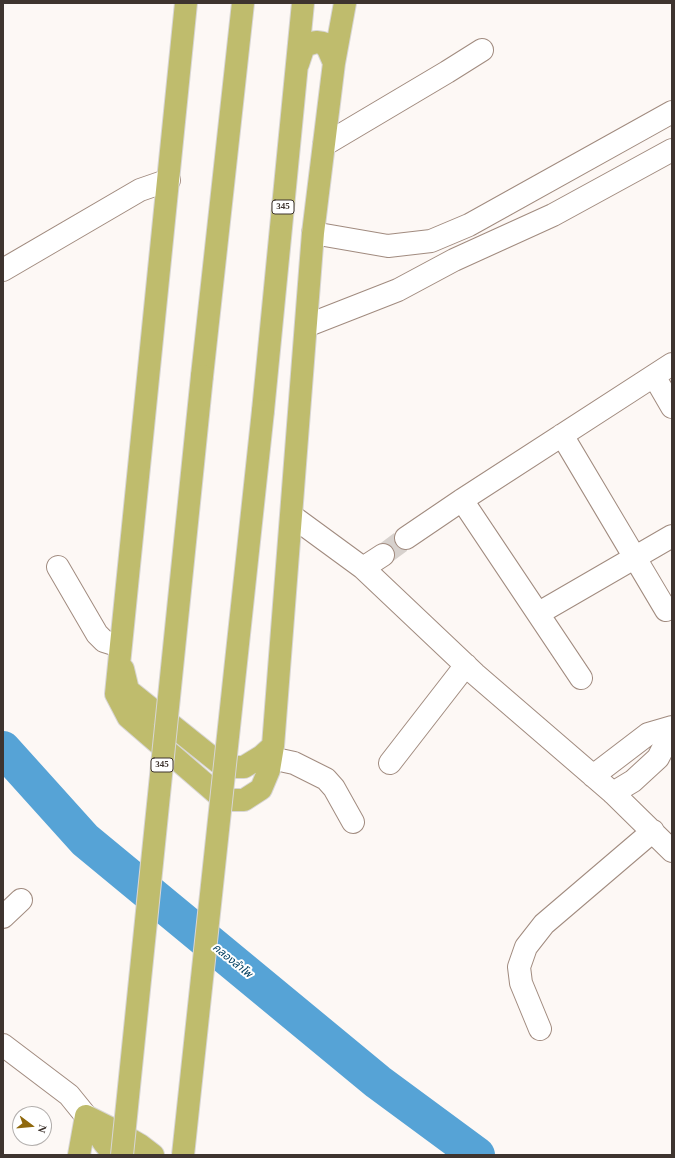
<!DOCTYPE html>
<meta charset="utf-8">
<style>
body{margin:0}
#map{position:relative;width:675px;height:1158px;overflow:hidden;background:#fdf8f5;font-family:"Times New Roman",serif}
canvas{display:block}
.frame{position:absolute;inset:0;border:4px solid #3e342f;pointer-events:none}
.north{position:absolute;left:12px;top:1106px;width:40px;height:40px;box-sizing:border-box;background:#fff;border:1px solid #b2aeac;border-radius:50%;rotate:106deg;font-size:11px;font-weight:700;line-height:16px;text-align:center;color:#3e342f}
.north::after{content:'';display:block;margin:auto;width:14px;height:18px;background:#8f680c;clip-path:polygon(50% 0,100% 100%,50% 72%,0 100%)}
</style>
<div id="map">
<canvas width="675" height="1158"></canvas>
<div class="frame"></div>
<div class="north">N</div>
</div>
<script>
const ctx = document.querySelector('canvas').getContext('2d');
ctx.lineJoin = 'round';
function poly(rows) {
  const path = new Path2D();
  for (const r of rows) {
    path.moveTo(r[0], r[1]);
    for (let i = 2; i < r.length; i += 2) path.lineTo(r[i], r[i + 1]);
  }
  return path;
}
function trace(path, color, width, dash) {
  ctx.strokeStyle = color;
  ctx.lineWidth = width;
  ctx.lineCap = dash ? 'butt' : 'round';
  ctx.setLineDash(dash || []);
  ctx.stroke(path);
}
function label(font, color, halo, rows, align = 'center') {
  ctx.font = font + ' "Times New Roman","Noto Sans Thai",serif';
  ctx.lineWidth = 4;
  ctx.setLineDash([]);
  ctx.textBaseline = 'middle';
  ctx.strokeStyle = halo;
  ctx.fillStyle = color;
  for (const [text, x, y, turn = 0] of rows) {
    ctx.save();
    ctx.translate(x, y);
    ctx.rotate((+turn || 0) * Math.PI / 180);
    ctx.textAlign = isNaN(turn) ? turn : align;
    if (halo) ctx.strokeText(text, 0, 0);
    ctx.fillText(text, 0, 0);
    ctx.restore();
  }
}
trace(poly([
 [3,749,85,840,378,1082,477,1155]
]), '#56a3d6', 36);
trace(poly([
 [383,555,406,538]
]), '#d7d1cd', 22, [22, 11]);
const minor = poly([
 [324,145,447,72,482,50],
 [313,233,388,246,431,241,469,225,672,112],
 [3,270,140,190,169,180],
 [306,326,398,290,454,260,553,215,672,150],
 [654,376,672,407],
 [562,435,666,610],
 [462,500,581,678],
 [292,516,363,568,475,674,613,793,672,851],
 [406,538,462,500,672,364],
 [58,567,97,634,104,641,120,646],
 [363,568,383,555],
 [539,613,672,536],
 [271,758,294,763,326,779,334,788,353,822],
 [390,763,466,665],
 [593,776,648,734,672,727],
 [613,793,633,781,658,758,672,731],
 [3,917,21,900],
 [540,1029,521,983,519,967,526,947,544,924,653,831],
 [3,1045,69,1095,86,1116]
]);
const major = poly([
 [186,3,116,694,128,717,224,800,244,800,261,789,269,770,273,746,313,233,334,63,345,3],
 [298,64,304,46,316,42,323,43,328,49,334,63],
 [202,376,243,3],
 [263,411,303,3],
 [123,669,128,690,224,767,244,767,262,756,273,746],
 [86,1116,116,1131,140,1145,153,1155],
 [87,1117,104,1143,114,1155],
 [79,1155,86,1116]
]);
trace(minor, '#a18b7f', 24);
trace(major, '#d8d6d5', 24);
trace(minor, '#fff', 22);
trace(major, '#bfbc6d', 22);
const majorBridge = poly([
 [122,1155,202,376],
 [183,1155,263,411]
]);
trace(majorBridge, '#d8d6d5', 24, []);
trace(majorBridge, '#bfbc6d', 22);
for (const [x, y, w] of [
 [283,207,22],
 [162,765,22]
]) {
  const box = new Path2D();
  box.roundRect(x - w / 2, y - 7, w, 14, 3);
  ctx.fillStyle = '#fff';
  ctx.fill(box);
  trace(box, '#3e342f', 1);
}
label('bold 9px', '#3e342f', null, [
 ["345",283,207],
 ["345",162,765]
]);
label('italic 11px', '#003f61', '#fff', [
 ["คลองลำโพ",232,961,39]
]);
</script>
